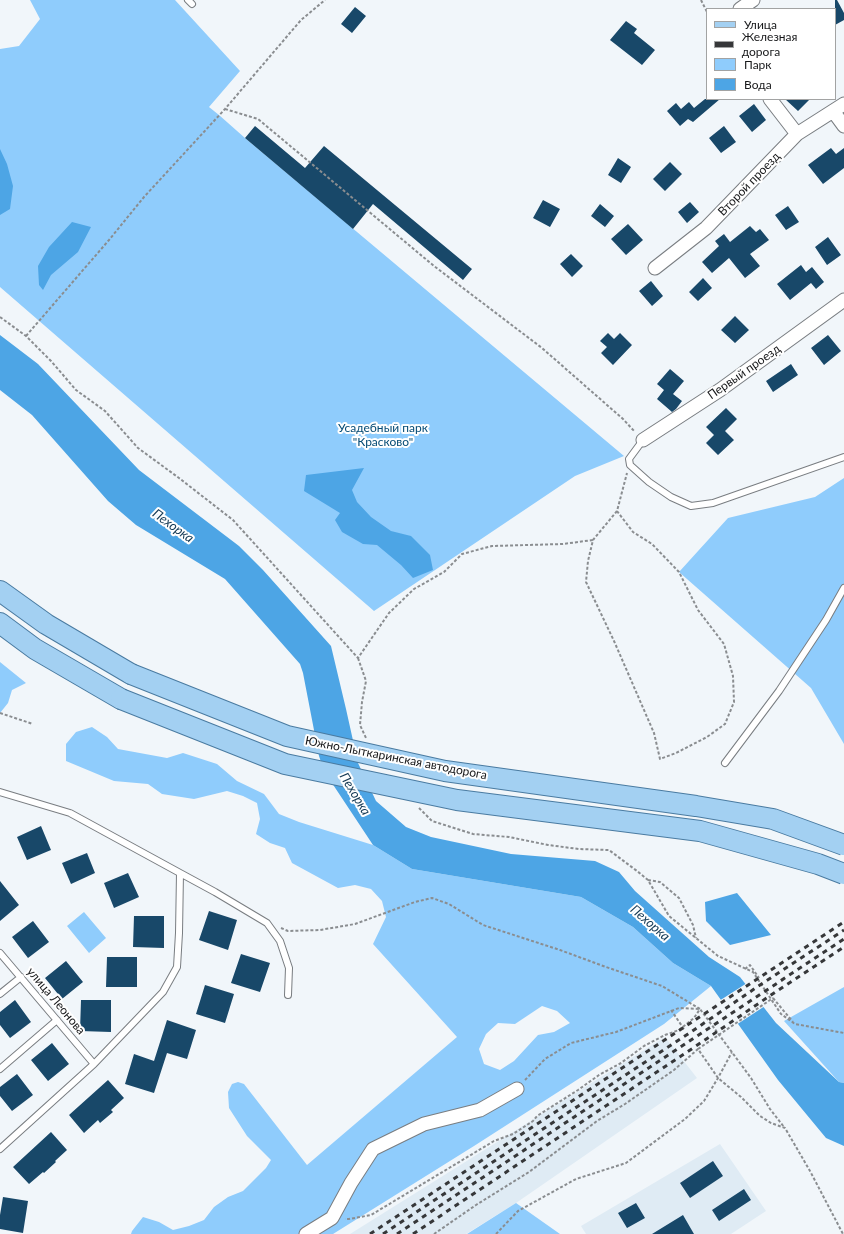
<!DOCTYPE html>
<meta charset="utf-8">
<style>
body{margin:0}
#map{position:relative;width:844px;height:1234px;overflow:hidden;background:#f1f6fa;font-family:Lato,sans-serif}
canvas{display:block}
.legend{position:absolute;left:706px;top:8px;width:130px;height:92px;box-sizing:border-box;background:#fff;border:1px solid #a2a3a3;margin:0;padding:5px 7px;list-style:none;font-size:12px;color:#17181a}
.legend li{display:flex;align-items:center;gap:8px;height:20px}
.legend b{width:20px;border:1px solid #a2a3a3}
</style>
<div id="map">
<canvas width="844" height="1234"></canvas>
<ul class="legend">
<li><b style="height:5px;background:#a3d0f2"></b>Улица</li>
<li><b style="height:5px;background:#363739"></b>Железная дорога</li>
<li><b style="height:11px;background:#8fccfc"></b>Парк</li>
<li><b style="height:11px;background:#4da5e5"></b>Вода</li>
</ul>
</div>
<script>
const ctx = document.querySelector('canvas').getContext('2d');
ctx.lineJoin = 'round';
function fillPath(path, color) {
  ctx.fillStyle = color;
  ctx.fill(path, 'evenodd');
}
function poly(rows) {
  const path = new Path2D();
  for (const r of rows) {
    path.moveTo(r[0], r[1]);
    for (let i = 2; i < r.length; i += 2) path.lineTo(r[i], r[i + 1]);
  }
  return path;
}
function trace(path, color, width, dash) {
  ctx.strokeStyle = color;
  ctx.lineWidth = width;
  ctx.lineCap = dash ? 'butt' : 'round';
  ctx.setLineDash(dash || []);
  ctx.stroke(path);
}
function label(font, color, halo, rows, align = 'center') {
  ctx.font = font + ' Lato,sans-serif';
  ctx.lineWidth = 4;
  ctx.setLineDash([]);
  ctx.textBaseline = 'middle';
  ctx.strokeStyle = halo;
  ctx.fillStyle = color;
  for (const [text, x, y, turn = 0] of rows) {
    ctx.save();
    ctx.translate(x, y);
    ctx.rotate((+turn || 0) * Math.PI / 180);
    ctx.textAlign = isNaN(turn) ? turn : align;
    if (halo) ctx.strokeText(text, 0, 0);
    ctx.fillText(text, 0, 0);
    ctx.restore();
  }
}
fillPath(poly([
 [665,1037,697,1078,516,1203,466,1234,350,1234],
 [720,1144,766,1211,731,1234,586,1234,581,1226]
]), '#dfebf4');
fillPath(poly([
 [30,0,175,0,240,71,209,107,219,115,245,138,624,456,575,476,374,611,0,287,0,49,19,46,40,19],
 [844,478,844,744,811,688,679,572,728,518,815,497],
 [0,662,26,683,12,690,8,703,0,713],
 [92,727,107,737,118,749,167,758,183,753,217,764,237,781,264,794,279,814,299,822,373,845,412,869,581,897,633,927,673,963,711,986,664,1024,474,1146,333,1234,131,1234,132,1231,143,1217,159,1222,173,1230,189,1226,204,1220,214,1207,228,1197,243,1191,266,1168,271,1160,247,1136,229,1108,228,1092,232,1084,238,1082,244,1084,307,1165,457,1037,373,944,386,917,382,901,371,889,355,885,338,888,292,863,285,848,270,843,256,834,260,819,257,803,243,796,227,791,194,799,162,794,148,784,114,781,66,761,66,744,76,732],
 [542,1006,557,1011,570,1023,554,1032,538,1035,514,1061,500,1070,484,1064,479,1049,486,1034,498,1023,515,1024],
 [84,912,106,938,89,953,67,926],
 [844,987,844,1083,839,1082,784,1021],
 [516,1203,560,1234,467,1234]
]), '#8fccfc');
fillPath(poly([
 [0,149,7,164,13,186,10,209,0,215],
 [72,222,91,227,78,252,51,275,43,290,39,285,38,266,49,247],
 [0,335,38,364,139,470,239,546,263,570,331,646,346,709,358,763,376,801,406,827,431,837,511,854,595,861,619,872,635,891,709,957,740,977,776,1023,839,1082,844,1083,844,1146,826,1138,778,1080,711,986,673,963,633,927,581,897,412,869,373,845,324,771,319,756,303,673,300,664,225,579,136,525,108,501,32,415,0,390],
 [364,468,352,490,357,502,371,517,391,531,411,536,430,555,433,570,413,578,401,565,377,545,363,544,342,532,335,520,340,513,304,491,306,475],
 [737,893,771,935,730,945,706,921,705,902]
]), '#4da5e5');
fillPath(poly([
 [747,983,765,1006,736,1025,719,1001]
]), '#f1f6fa');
fillPath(poly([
 [835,0,837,0,844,13,844,20,835,25],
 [355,7,366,16,352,33,341,24],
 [626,21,637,29,634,33,655,50,642,65,610,40],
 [705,99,720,99,693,122,688,119,680,126,667,111,676,103,681,109,689,102,694,108],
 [785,99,810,99,798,111],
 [754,104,766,120,752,132,739,116],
 [255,126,305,168,324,146,472,269,463,280,373,204,353,229,245,138],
 [724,126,736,142,721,153,709,138],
 [831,148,836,154,844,148,844,168,823,184,808,165],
 [618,158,631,167,621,183,608,175],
 [670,162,682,174,665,191,653,179],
 [543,200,560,209,550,227,533,218],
 [690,202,699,212,687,223,678,212],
 [600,204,614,216,605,227,591,216],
 [788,206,799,222,786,230,775,215],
 [628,224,643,240,626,255,611,239],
 [750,226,756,232,760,229,769,240,750,254,760,266,745,278,729,258,712,273,702,262,719,246,715,241,724,234,730,242],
 [828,237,841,255,827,265,815,247],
 [571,254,583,266,572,277,560,264],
 [801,265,806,272,812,267,824,282,816,289,811,283,790,300,777,284],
 [703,278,712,288,698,301,689,292],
 [651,281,663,296,652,306,639,291],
 [735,316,749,330,735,343,721,330],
 [608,333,614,339,620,333,632,345,613,365,601,353,607,347,600,341],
 [828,335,841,351,824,365,811,348],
 [791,364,798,375,773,392,766,381],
 [670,369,684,381,673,394,682,401,676,409,672,412,657,399,664,390,657,384],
 [726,408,737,419,725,431,734,440,718,455,706,443,714,435,706,427],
 [41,826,51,850,27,860,17,837],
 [87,853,95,873,71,884,62,863],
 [128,873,139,897,114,908,104,883],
 [0,881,19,905,0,921],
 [209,911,237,920,228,950,199,940],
 [134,916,164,916,164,948,133,947],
 [33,921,49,942,28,958,12,937],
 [241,954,270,963,260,992,231,983],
 [107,957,137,957,137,987,106,987],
 [66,961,83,982,62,999,45,978],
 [205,985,234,994,225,1023,196,1014],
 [15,1000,31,1022,10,1038,0,1025,0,1012],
 [81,1000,111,1000,111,1032,80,1031],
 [167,1020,196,1030,187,1059,167,1053,154,1093,125,1084,134,1054,154,1061],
 [52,1043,69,1064,48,1081,31,1060],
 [17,1074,33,1095,12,1111,0,1096,0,1087],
 [108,1080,124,1098,111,1110,113,1112,100,1123,98,1120,84,1133,69,1115],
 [51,1132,67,1150,55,1161,56,1162,44,1173,43,1172,29,1184,13,1167],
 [713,1161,723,1176,690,1198,680,1183],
 [744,1189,751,1200,719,1221,712,1210],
 [3,1197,28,1201,23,1233,0,1229,0,1215],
 [636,1203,645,1218,627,1228,618,1213],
 [683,1215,694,1234,652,1234]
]), '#184869');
const service = poly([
 [188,0,192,4],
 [643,440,629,459,630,465,649,482,671,497,691,506,713,503,844,457],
 [725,763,779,691,826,620,844,588],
 [0,792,70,813,180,873,179,933,177,967,163,992,94,1064,0,1149],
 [180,873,215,892,267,923,280,941,289,968,288,995],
 [0,953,94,1064],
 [0,994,21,977],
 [0,1069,57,1020]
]);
const minor = poly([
 [740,9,753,0],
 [770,99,797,134],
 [833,111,844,126],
 [655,268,706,228,797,134,844,104],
 [643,440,720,390,844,300],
 [306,1234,332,1218,351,1183,373,1149,424,1124,480,1110,517,1089]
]);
const primary = poly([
 [0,591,46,624,131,674],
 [0,623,35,649,121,699]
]);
trace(service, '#797d81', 8);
trace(minor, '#797d81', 15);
trace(primary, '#4a7ba1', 22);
trace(poly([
 [701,0,707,12],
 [225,109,258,119,434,266,542,348,623,419,635,432],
 [0,317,26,336,51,361,76,390,105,411,138,448,179,478,233,520,358,658,389,613,414,589,444,572,462,554,492,546,563,544,593,540],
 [26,336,109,240,144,197,225,109,301,20,325,0],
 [617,511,593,540,588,561,586,582,614,641,654,733,660,759,676,753,707,737,725,724,734,702,733,676,724,644,698,610,679,572,652,544,633,532,617,511,627,473],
 [358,658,366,681,362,702,360,725,366,738],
 [0,713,33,724],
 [419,808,432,821,473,834,509,837,548,845,579,849,609,850,637,871,648,880,669,916,718,956,753,972,781,1014,795,1024,844,1033],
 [648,880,660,882,679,898,693,925,696,938],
 [281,928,288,931,320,930,355,924,415,902,432,898,449,904,483,925,560,950,606,967,662,986,700,1009,694,1018,679,1030,665,1035,644,1046,621,1063,599,1075,578,1090,537,1116,533,1121,513,1134,494,1141,371,1215,349,1219,345,1219],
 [745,969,750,965,759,978],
 [773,998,793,1022],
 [671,1010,684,1029],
 [525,1080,545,1059,571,1043,616,1032,679,1008,700,1009,751,1078,770,1109,784,1127],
 [434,1234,476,1205,529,1172,597,1121,625,1104,674,1070,698,1049,718,1078,741,1097,760,1116,771,1123,785,1128,810,1171,843,1234],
 [496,1234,518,1211,576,1179,626,1163,685,1119,704,1101,718,1078,732,1052]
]), '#8a8d90', 2, [3, 2]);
trace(service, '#fff', 6);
trace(minor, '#fff', 13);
trace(primary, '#a3d0f2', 20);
trace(poly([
 [370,1234,844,922],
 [383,1234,688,1034,763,983,844,930],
 [397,1234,844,939],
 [413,1234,696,1046,771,995,844,947]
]), '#363739', 3, [5, 5]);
const primaryBridge = poly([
 [131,674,287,736,445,771,696,806,773,819,844,845],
 [121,699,285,764,457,800,700,831,818,864,844,874]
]);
trace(primaryBridge, '#4a7ba1', 22, []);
trace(poly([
 [698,1049,773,998]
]), '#8a8d90', 2, [3, 2]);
trace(primaryBridge, '#a3d0f2', 20);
label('12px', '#17181a', '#fff', [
 ["Второй проезд",749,184,-46],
 ["Первый проезд",744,372,-35],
 ["Южно-Лыткаринская автодорога",396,758,11],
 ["улица Леонова",56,1001,50]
]);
label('12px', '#034a74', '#fff', [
 ["Усадебный парк",383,428],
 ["\"Красково\"",383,442]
]);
label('italic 13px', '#153a55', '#fff', [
 ["Пехорка",173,526,36],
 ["Пехорка",355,794,59],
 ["Пехорка",650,923,41]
]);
</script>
